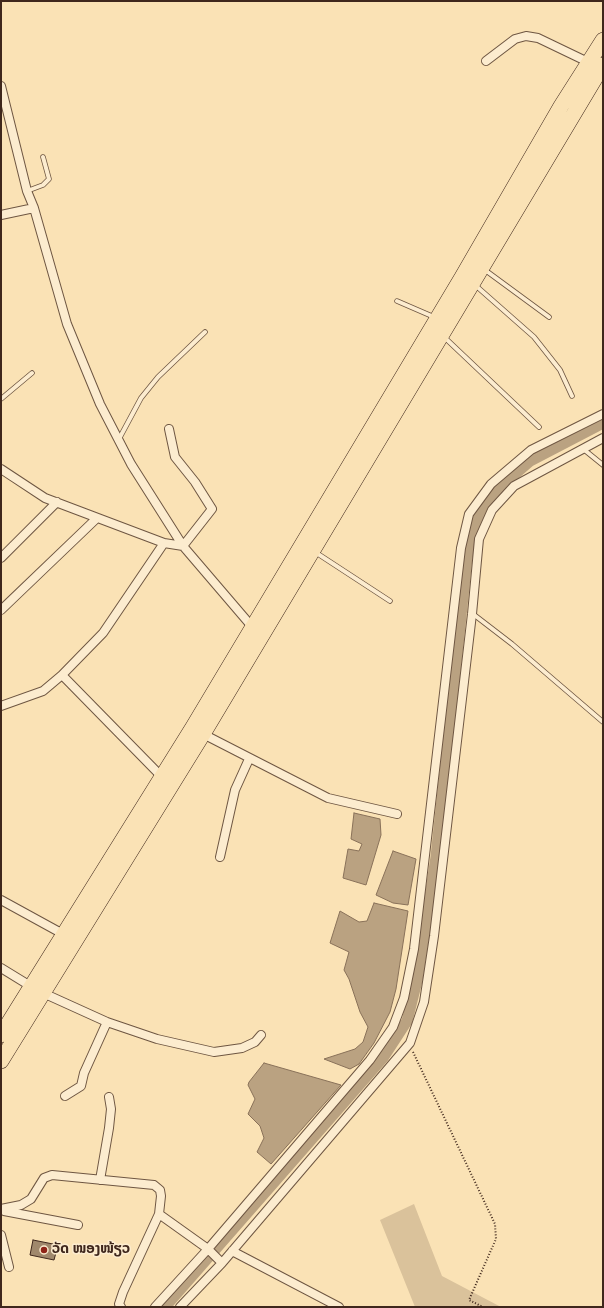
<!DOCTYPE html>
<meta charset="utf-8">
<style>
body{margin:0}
#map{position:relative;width:604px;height:1308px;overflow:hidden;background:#fae2b5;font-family:Cardo,serif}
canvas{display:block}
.frame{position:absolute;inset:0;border:2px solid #3f271c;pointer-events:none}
</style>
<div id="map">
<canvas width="604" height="1308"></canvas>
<div class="frame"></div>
</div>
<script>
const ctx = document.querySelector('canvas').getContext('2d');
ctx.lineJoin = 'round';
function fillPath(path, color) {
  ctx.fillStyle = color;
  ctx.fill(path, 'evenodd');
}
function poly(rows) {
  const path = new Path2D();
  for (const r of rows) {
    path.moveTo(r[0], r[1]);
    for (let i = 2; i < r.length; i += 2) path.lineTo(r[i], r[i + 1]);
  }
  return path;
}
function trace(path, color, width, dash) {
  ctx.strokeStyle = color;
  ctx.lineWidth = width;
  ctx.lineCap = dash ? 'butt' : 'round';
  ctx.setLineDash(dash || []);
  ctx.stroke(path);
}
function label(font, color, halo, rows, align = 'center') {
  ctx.font = font + ' Cardo,"Noto Sans Lao",serif';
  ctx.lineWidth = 3;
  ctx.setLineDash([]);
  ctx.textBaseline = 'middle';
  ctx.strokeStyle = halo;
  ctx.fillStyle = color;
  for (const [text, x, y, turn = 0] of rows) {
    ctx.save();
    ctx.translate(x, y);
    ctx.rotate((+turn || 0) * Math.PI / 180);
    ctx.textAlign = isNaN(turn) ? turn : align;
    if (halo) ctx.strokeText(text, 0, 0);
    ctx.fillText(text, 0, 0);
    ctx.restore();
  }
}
fillPath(poly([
 [414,1204,442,1276,501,1307,415,1307,380,1220]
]), '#dac29b');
const water = poly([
 [354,813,380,819,381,835,366,885,343,878,348,849,359,851,362,844,351,839,354,813],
 [393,851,416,859,408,905,393,903,376,895,393,851],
 [374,903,408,911,396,989,390,1012,374,1043,359,1064,350,1069,324,1059,355,1049,363,1042,368,1027,360,1012,349,979,344,970,349,952,330,943,340,911,359,922,367,921,374,903],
 [264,1063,341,1085,271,1164,257,1152,264,1138,260,1126,248,1114,255,1099,248,1085,249,1082,264,1063]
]);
fillPath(water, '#baa281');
trace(water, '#897159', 1);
trace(poly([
 [165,1307,383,1058,407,1021,417,981,436,857,467,558,478,517,500,487,530,461,603,423]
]), '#baa281', 11);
const building = poly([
 [33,1240,58,1245,54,1260,30,1255,33,1240]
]);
fillPath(building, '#a0886c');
trace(building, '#3f271c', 1);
const lane = poly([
 [27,191,43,185,49,179,43,157],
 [485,270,549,317],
 [475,285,534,337,560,370,572,396],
 [397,301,434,317],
 [443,336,539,427],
 [1,399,32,373],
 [119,439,141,398,158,377,205,332],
 [582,448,603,465],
 [315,552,390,601],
 [473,614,512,644,603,722]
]);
const street = poly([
 [486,61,515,39,526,36,538,38,588,62],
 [1,86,27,191,34,208,67,324,100,404,131,464,183,546,254,629],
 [1,215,34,208],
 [1,469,45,498,164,543,183,546,212,509,195,482,175,457,169,429],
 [1,558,57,502],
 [1,610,97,518],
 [1,706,43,691,62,675],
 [203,734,328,798,397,814],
 [161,776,62,675,103,633,164,543],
 [220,857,235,790,249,759],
 [1,900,63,934],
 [1,968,32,987],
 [43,993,107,1022,157,1039,214,1052,242,1048,255,1042,261,1035],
 [65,1096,81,1086,84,1073,107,1022],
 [100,1180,109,1128,111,1109,109,1097],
 [1,1209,21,1205,31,1199,44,1178,52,1175,154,1185,160,1190,161,1196,159,1214,208,1249,222,1263],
 [4,1211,78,1225],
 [1,1235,9,1267],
 [232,1251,339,1307],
 [121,1307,119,1304,123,1292,159,1214],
 [155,1307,208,1249,370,1060,393,1027,404,998,414,949,461,548,469,514,491,484,531,450,603,414],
 [180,1307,222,1263,410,1043,424,1002,434,936,472,614,479,539,492,510,514,486,603,438]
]);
const highway = poly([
 [1,1035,193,727,462,277,561,106,603,40],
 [1,1061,203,734,603,65]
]);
trace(lane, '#6e5642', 5.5);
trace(street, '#6e5642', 10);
trace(highway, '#3f271c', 16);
trace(poly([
 [413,1052,495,1224,496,1239,469,1300,483,1307]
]), '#3f271c', 2, [1, 2]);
trace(lane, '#fceccf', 4);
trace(street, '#fceccf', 8);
trace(highway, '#fae2b5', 15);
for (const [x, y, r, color] of [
 [44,1250,4,"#8f2418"]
]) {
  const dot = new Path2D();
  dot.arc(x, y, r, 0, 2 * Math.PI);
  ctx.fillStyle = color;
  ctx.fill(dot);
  trace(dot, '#fceccf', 1.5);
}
label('bold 14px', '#3f271c', '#fceccf', [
 ["ວັດ ໜອງໜ້ຽວ",52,1250]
], 'left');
</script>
